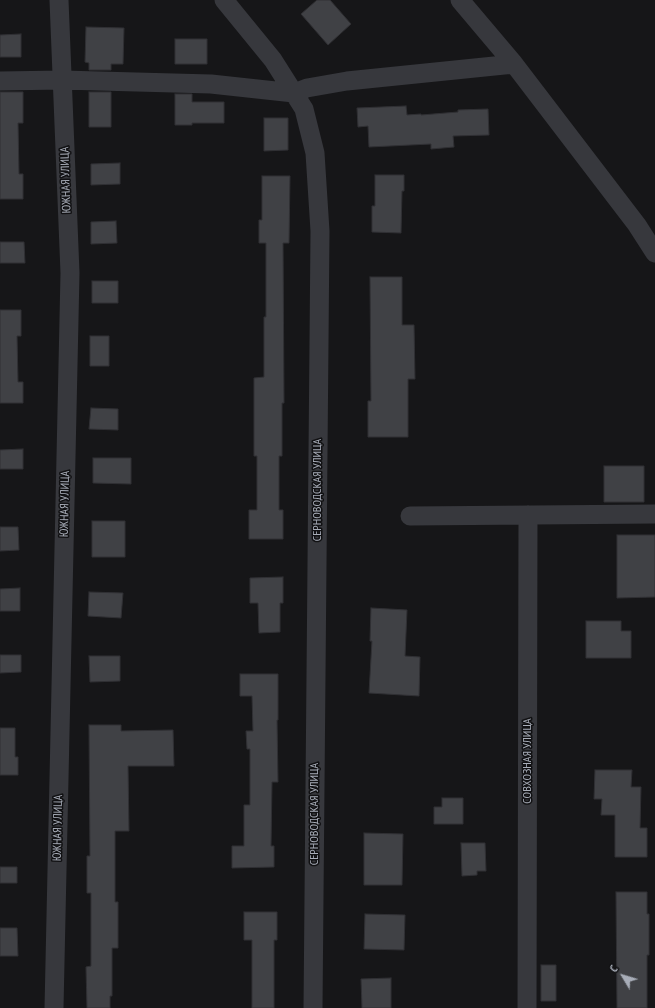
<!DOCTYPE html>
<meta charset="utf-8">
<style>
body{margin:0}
#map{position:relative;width:655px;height:1008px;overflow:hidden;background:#161618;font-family:"PT Sans Narrow",sans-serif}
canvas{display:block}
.north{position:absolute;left:603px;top:956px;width:40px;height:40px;-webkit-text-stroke:3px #111113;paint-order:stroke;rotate:308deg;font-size:11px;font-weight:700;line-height:16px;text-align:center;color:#a8adb8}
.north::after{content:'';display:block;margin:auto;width:14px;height:18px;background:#a8adb8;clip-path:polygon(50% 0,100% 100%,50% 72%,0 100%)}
</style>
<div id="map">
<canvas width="655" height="1008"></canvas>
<div class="north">С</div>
</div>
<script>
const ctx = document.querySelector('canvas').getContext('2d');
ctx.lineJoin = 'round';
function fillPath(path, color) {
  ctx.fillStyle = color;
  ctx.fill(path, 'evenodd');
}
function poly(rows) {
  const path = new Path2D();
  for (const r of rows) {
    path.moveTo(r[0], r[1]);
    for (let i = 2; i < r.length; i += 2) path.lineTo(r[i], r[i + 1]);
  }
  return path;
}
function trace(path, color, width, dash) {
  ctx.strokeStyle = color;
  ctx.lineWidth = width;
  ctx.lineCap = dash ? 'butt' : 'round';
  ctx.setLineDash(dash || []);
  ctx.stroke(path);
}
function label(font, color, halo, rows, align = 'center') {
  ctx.font = font + ' "PT Sans Narrow",sans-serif';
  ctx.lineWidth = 3;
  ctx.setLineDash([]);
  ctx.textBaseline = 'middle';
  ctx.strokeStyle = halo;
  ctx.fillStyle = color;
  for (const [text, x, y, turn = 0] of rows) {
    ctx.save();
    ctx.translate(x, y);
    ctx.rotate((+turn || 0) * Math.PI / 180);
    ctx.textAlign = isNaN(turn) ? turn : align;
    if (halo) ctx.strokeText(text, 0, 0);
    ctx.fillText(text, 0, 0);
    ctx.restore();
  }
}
const building = poly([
 [317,0,330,0,351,24,328,45,301,14,317,0],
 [86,27,124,28,123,64,111,64,111,70,89,70,89,63,85,62,86,27],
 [21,34,21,57,0,57,0,35,21,34],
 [175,39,207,39,207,64,175,64,175,39],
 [0,92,23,92,23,123,18,123,19,174,23,174,23,199,0,199,0,92],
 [89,92,111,92,111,127,89,127,89,92],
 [175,94,192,94,192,102,224,102,224,123,192,123,192,125,175,125,175,94],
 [406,106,407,115,421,114,421,115,458,112,458,110,488,109,489,135,453,136,454,147,431,149,431,144,369,147,368,126,358,127,357,108,406,106],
 [264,118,288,118,288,150,264,151,264,118],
 [120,163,120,184,91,185,91,164,120,163],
 [375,175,404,175,404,191,402,191,401,233,372,232,372,206,375,206,375,175],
 [262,176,290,176,289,243,283,243,284,403,282,403,282,456,279,456,279,510,283,510,283,539,249,539,249,510,257,510,257,456,254,456,254,378,264,377,264,317,266,317,266,243,259,243,259,220,262,220,262,176],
 [116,221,117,243,91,244,91,222,116,221],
 [0,242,24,242,25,263,0,263,0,242],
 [370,277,402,277,402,325,414,325,415,379,408,379,408,437,368,437,368,401,371,401,370,277],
 [92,281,118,281,118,303,92,303,92,281],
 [0,310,21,310,21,336,17,336,18,382,23,382,23,403,0,403,0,310],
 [90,336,109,336,109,366,90,366,90,336],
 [91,408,118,409,118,430,89,429,91,408],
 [23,449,23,469,0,469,0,450,23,449],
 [93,458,131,458,131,484,93,483,93,458],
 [604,466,644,466,644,502,604,502,604,466],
 [92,521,125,521,125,557,92,557,92,521],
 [0,527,18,527,19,550,0,551,0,527],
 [617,535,655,535,655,597,617,598,617,535],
 [283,577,283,603,280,603,280,632,259,633,258,603,250,603,250,578,283,577],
 [20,588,20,611,0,611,0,589,20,588],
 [89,592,123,593,121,618,88,616,89,592],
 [371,608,407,610,405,656,420,657,419,696,369,693,372,641,370,641,371,608],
 [586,621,621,621,621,631,631,631,631,658,586,658,586,621],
 [0,655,21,655,21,672,0,673,0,655],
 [89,656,120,656,120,681,90,682,89,656],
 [240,674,278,674,278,720,277,720,278,782,272,782,271,846,274,846,274,867,232,868,232,846,244,846,244,805,250,805,250,749,247,749,246,731,253,731,252,696,240,696,240,674],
 [89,725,121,725,121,731,173,730,174,766,128,766,129,831,115,831,115,902,118,902,118,948,112,948,112,996,110,996,110,1008,87,1008,86,967,91,966,91,893,87,893,87,856,90,856,89,725],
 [0,728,15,728,15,757,18,757,18,775,0,775,0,728],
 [595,770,632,770,631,787,641,787,640,828,647,828,647,857,615,857,615,815,601,815,602,799,594,799,595,770],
 [442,798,463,798,463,824,434,824,434,807,442,807,442,798],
 [364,833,403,834,402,885,364,885,364,833],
 [461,843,485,843,486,871,477,871,477,875,462,876,461,843],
 [0,867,17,867,17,883,0,883,0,867],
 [616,892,647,892,647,914,649,914,649,955,647,955,647,1008,617,1008,616,892],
 [244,912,277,912,277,940,274,940,274,1008,252,1008,252,940,244,940,244,912],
 [365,914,405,915,404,950,364,949,365,914],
 [0,928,17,928,18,956,0,956,0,928],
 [541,965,556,965,556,1001,541,1001,541,965],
 [391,978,391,1008,362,1008,361,979,391,978]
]);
fillPath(building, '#404145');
trace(building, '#303034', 1);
trace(poly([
 [224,0,273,60,304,109,315,153,320,231,313,1008],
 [460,0,514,64,637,225,655,253],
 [0,81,62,80,211,84,294,93,307,88,347,81,514,64],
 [410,516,655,514],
 [54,1008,70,273,59,0],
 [527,1008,528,515]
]), '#37383d', 19);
label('12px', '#a8adb8', '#111113', [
 ["ЮЖНАЯ УЛИЦА",66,180,-92],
 ["СЕРНОВОДСКАЯ УЛИЦА",318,490,-90],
 ["ЮЖНАЯ УЛИЦА",65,504,-89],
 ["СОВХОЗНАЯ УЛИЦА",528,761,-90],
 ["СЕРНОВОДСКАЯ УЛИЦА",315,814,-90],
 ["ЮЖНАЯ УЛИЦА",58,828,-89]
]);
</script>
